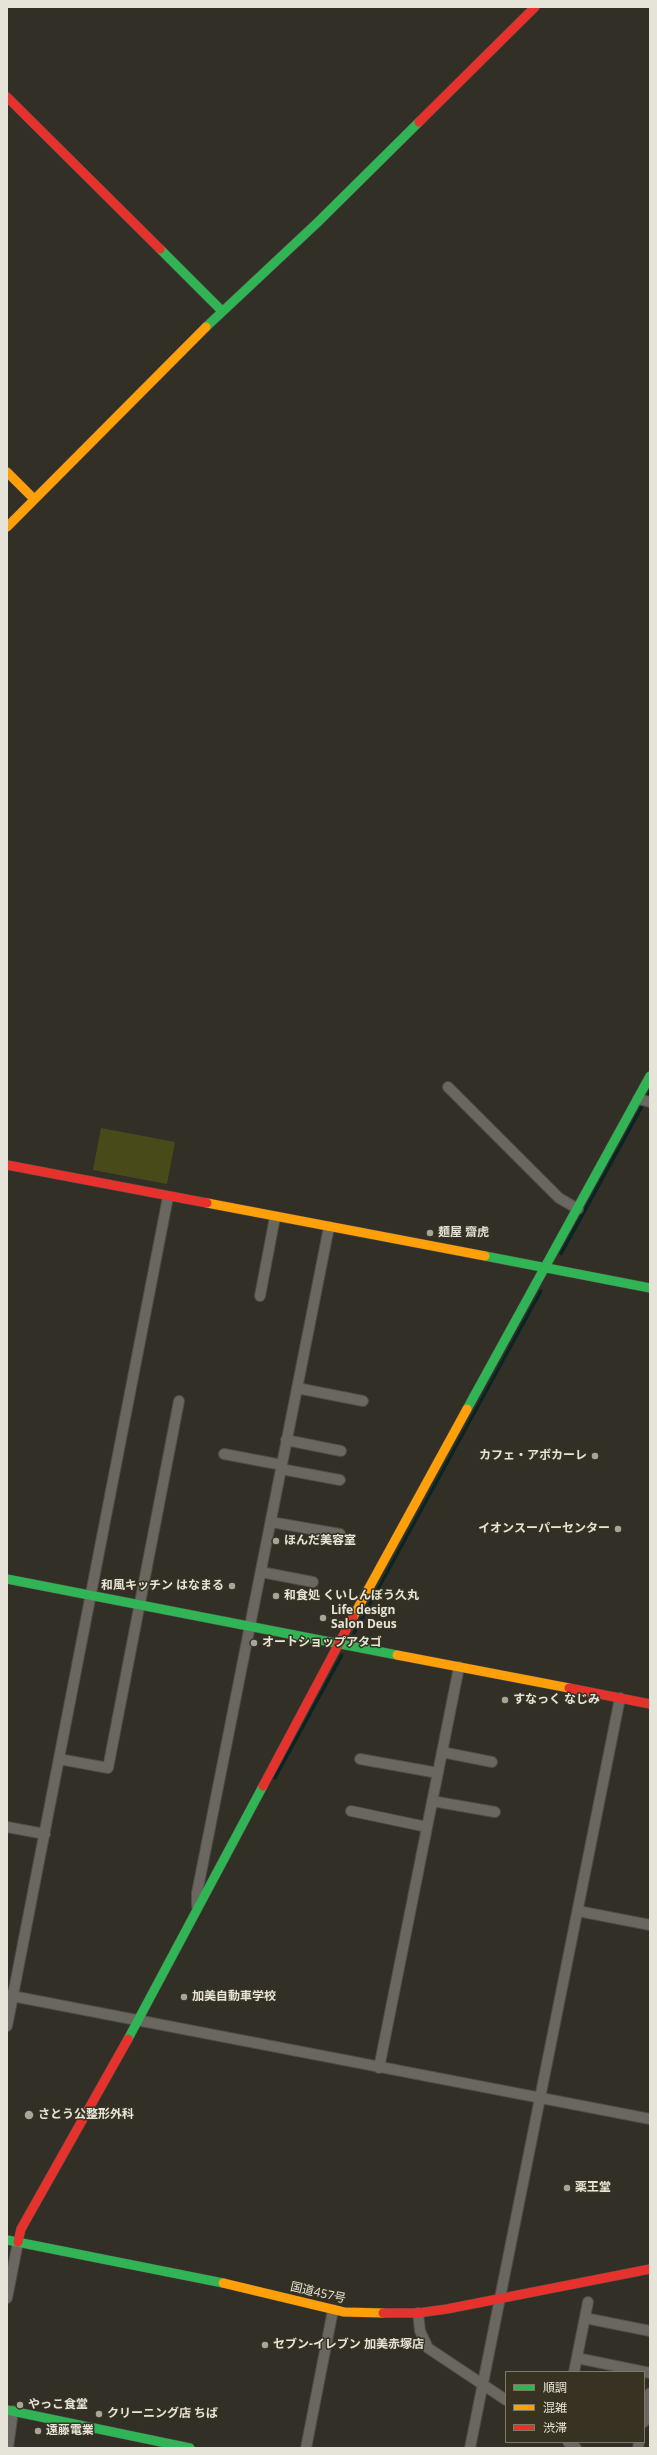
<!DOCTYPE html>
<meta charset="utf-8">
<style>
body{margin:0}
#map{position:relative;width:657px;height:2455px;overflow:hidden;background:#322f26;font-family:"Open Sans","Noto Sans JP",sans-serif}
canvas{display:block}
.frame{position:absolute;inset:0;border:8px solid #e6e3d8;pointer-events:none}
.legend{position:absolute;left:505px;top:2371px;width:140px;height:72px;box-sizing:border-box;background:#373221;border:1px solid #7d796a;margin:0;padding:5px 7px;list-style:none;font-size:12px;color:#e6e3d8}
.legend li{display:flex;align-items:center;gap:8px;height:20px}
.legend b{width:20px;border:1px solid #7d796a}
</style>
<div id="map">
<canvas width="657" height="2455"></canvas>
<div class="frame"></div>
<ul class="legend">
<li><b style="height:5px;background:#30b455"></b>順調</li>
<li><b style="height:5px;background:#ff9f0a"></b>混雑</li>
<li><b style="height:5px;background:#e5322d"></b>渋滞</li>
</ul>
</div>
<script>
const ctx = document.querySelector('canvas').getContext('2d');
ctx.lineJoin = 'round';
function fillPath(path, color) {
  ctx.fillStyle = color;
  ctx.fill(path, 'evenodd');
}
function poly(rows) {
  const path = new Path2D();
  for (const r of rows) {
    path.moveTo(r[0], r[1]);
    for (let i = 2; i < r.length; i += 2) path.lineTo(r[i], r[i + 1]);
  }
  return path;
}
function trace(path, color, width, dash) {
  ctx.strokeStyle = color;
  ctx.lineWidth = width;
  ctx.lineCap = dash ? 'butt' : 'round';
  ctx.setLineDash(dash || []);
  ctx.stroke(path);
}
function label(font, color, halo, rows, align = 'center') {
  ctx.font = font + ' "Open Sans","Noto Sans JP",sans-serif';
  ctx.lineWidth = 3;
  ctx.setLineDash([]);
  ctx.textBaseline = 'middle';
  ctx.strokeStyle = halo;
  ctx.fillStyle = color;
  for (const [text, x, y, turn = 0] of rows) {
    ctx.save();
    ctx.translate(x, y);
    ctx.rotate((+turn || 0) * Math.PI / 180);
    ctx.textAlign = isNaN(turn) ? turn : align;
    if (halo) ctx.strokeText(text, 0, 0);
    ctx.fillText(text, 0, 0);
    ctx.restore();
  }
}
fillPath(poly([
 [101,1128,175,1142,167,1184,93,1170]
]), '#484b19');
trace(poly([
 [647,1098,650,1092],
 [561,1254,644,1103],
 [354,1633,541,1291],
 [275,1778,342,1655]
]), '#082423', 3);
const street = poly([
 [448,1087,559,1198,578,1209],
 [638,1099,650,1102],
 [260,1296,275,1217],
 [297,1388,363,1401],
 [286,1440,341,1451],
 [224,1454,282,1465],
 [281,1469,340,1480],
 [271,1522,340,1534],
 [261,1572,313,1582],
 [442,1752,492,1762],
 [59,1759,108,1768,179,1401],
 [360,1759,438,1773],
 [432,1801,495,1812],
 [351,1811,427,1827],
 [7,1827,45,1834],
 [197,1906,197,1893,329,1227],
 [578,1911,650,1925],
 [7,1995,650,2119],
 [7,2026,168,1197],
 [379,2068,459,1667],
 [7,2298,18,2242],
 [418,2313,420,2331,428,2348,506,2400],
 [585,2318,650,2331],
 [577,2358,650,2373],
 [574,2372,588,2302],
 [644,2422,650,2393],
 [568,2442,576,2448],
 [8,2448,13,2411],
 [306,2448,333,2310],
 [470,2448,620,1698],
 [638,2448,639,2442]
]);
const fast = poly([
 [160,249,222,311],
 [206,327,318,222,419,122],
 [485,1256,650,1288],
 [467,1409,650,1076],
 [7,1579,397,1655],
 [128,2039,263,1786],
 [7,2240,223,2283],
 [7,2410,190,2448]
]);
const slow = poly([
 [7,472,34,499],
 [7,527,206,327],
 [207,1203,485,1256],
 [353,1617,467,1409],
 [397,1655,569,1688],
 [223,2283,344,2312,383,2313]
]);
const jam = poly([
 [7,97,160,249],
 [419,122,535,7],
 [7,1165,207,1203],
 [569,1688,650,1704],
 [263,1786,353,1617],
 [18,2242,21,2229,128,2039],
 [383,2313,418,2313,447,2309,650,2269]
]);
trace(street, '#4f4c44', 12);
trace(fast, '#4f4c44', 10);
trace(slow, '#4f4c44', 10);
trace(jam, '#4f4c44', 10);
trace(street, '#6a6760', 10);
trace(fast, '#30b455', 9);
trace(slow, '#ff9f0a', 9);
trace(jam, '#e5322d', 9);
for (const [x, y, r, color] of [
 [430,1233,4,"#a7a49a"],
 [595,1456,4,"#a7a49a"],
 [618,1529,4,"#a7a49a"],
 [276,1541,4,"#a7a49a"],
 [232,1586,4,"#a7a49a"],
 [276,1596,4,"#a7a49a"],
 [323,1618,4,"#a7a49a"],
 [254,1643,4,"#a7a49a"],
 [505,1700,4,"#a7a49a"],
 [184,1997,4,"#a7a49a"],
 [29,2115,5,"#a7a49a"],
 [567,2188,4,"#a7a49a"],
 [265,2345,4,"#a7a49a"],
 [20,2405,4,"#a7a49a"],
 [99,2414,4,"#a7a49a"],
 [38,2431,4,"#a7a49a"]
]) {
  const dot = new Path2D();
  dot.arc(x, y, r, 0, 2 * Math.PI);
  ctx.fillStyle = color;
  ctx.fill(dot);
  trace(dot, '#373221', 1.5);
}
label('bold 12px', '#e6e3d8', '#373221', [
 ["麺屋 齋虎",438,1233],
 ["カフェ・アボカーレ",587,1456,"right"],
 ["イオンスーパーセンター",610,1529,"right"],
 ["ほんだ美容室",284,1541],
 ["和風キッチン はなまる",224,1586,"right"],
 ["和食処 くいしんぼう久丸",284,1596],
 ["Life design",331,1611],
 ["Salon Deus",331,1625],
 ["オートショップアタゴ",262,1643],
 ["すなっく なじみ",513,1700],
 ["加美自動車学校",192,1997],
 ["さとう公整形外科",38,2115],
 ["薬王堂",575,2188],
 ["セブン-イレブン 加美赤塚店",273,2345],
 ["やっこ食堂",28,2405],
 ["クリーニング店 ちば",107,2414],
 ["遠藤電業",46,2431]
], 'left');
label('12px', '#e6e3d8', '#373221', [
 ["国道457号",318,2293,13]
]);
</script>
